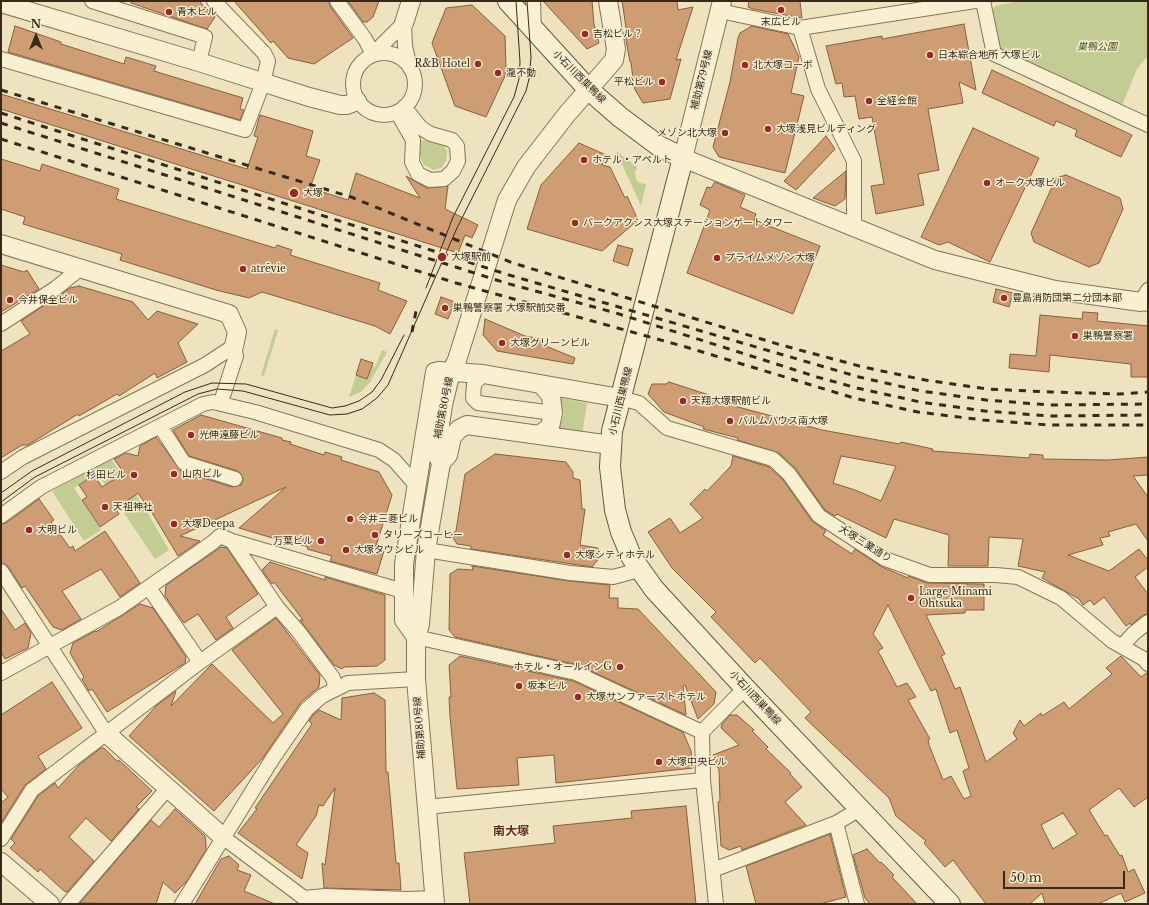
<!DOCTYPE html>
<meta charset="utf-8">
<style>
body{margin:0}
#map{position:relative;width:1149px;height:905px;overflow:hidden;background:#efe3bf;font-family:"Libre Baskerville",serif}
canvas{display:block}
.frame{position:absolute;inset:0;border:2px solid #372a1c;pointer-events:none}
.north{position:absolute;left:16px;top:16px;width:40px;height:40px;-webkit-text-stroke:3px #f6eccf;paint-order:stroke;rotate:0deg;font-size:11px;font-weight:700;line-height:16px;text-align:center;color:#372a1c}
.north::after{content:'';display:block;margin:auto;width:14px;height:18px;background:#372a1c;clip-path:polygon(50% 0,100% 100%,50% 72%,0 100%)}
.scale{position:absolute;left:1003px;top:871px;width:122px;height:18px;box-sizing:border-box;border:2px solid #372a1c;border-top:0;padding-left:5px;font-size:12px;line-height:14px;white-space:nowrap;color:#372a1c;-webkit-text-stroke:3px #f6eccf;paint-order:stroke}
</style>
<div id="map">
<canvas width="1149" height="905"></canvas>
<div class="frame"></div>
<div class="north">N</div>
<div class="scale">50 m</div>
</div>
<script>
const ctx = document.querySelector('canvas').getContext('2d');
ctx.lineJoin = 'round';
function fillPath(path, color) {
  ctx.fillStyle = color;
  ctx.fill(path, 'evenodd');
}
function poly(rows) {
  const path = new Path2D();
  for (const r of rows) {
    if (r.length === 3) {
      path.moveTo(r[0] + r[2], r[1]);
      path.arc(r[0], r[1], r[2], 0, 2 * Math.PI);
      continue;
    }
    path.moveTo(r[0], r[1]);
    for (let i = 2; i < r.length; i += 2) path.lineTo(r[i], r[i + 1]);
  }
  return path;
}
function trace(path, color, width, dash) {
  ctx.strokeStyle = color;
  ctx.lineWidth = width;
  ctx.lineCap = dash ? 'butt' : 'round';
  ctx.setLineDash(dash || []);
  ctx.stroke(path);
}
function label(font, color, halo, rows, align = 'center') {
  ctx.font = font + ' "Libre Baskerville","Noto Sans JP",serif';
  ctx.lineWidth = 3;
  ctx.setLineDash([]);
  ctx.textBaseline = 'middle';
  ctx.strokeStyle = halo;
  ctx.fillStyle = color;
  for (const [text, x, y, turn = 0] of rows) {
    ctx.save();
    ctx.translate(x, y);
    ctx.rotate((+turn || 0) * Math.PI / 180);
    ctx.textAlign = isNaN(turn) ? turn : align;
    if (halo) ctx.strokeText(text, 0, 0);
    ctx.fillText(text, 0, 0);
    ctx.restore();
  }
}
fillPath(poly([
 [1022,1,1148,1,1148,56,1137,69,1121,108,996,50,991,12,995,6],
 [424,140,444,146,447,151,446,161,441,168,433,170,423,164,420,155,421,141],
 [616,151,637,167,635,172,636,179,639,183,646,184,641,206],
 [275,329,278,330,264,376,261,375],
 [382,350,387,352,370,382,361,392,349,397,356,375,367,379,372,366,375,367],
 [560,398,587,403,582,435,555,428,561,422,564,414],
 [111,459,142,503,169,550,155,559,97,473,74,488,101,530,84,541,52,491]
]), '#c3cd93');
const building = poly([
 [131,1,199,1,215,17,207,29,131,3,131,1],
 [234,1,329,1,330,6,353,38,314,64,288,58,273,41,271,43,234,1],
 [348,1,379,1,373,17,367,22,363,22,348,1],
 [543,1,592,1,594,24,599,43,587,49,543,1],
 [622,1,677,1,678,10,693,7,676,60,681,59,670,99,643,103,634,88,631,62,630,62,625,34,627,34,622,1],
 [749,1,800,1,802,18,753,9,748,7,749,1],
 [472,5,505,36,506,67,505,76,486,117,455,106,432,43,446,8,472,5],
 [964,24,976,90,959,82,963,103,928,109,939,170,918,174,924,205,876,214,871,186,884,184,872,117,859,119,855,96,844,97,842,83,836,84,826,46,882,36,882,39,964,24],
 [15,26,61,42,61,44,124,64,126,57,156,66,154,71,243,98,240,109,244,110,240,120,8,52,15,26],
 [752,26,788,34,799,57,791,93,804,96,785,173,719,157,713,147,730,82,738,38,740,33,752,26],
 [992,70,1132,135,1121,157,1075,136,1077,130,1056,121,1054,126,982,93,992,70],
 [1,94,247,169,258,137,254,136,260,115,313,131,306,156,320,160,310,188,348,200,356,173,420,198,406,176,427,188,448,186,445,209,478,225,472,238,465,235,458,253,1,109,1,94],
 [973,128,1039,158,990,262,948,242,939,245,921,237,973,128],
 [826,136,835,149,796,190,784,181,826,136],
 [579,143,606,155,602,165,610,167,625,198,627,196,638,220,602,251,527,229,541,185,579,143],
 [1,159,40,171,42,164,119,189,116,199,275,248,277,245,292,250,290,255,380,283,378,290,407,301,390,334,375,326,262,292,249,298,216,290,120,260,122,254,23,224,25,217,1,209,1,159],
 [846,171,845,199,835,206,813,198,846,171],
 [1066,175,1120,198,1123,209,1099,263,1089,267,1034,242,1031,233,1056,178,1066,175],
 [715,182,745,195,740,207,756,214,754,220,820,246,793,314,687,273,710,210,700,205,707,187,711,188,715,182],
 [618,245,633,249,628,266,613,261,618,245],
 [1,265,24,272,27,270,39,289,1,312,1,265],
 [79,286,133,302,148,320,157,311,198,324,178,343,187,362,157,378,155,373,119,396,117,394,79,416,78,414,28,445,22,445,1,458,1,351,30,334,21,321,70,288,79,286],
 [996,289,1013,293,1009,307,993,302,996,289],
 [441,297,455,302,448,319,435,314,441,297],
 [1083,312,1098,313,1097,321,1148,326,1148,377,1131,377,1131,364,1050,355,1049,372,1009,368,1010,354,1036,356,1040,315,1082,319,1083,312],
 [485,319,525,336,542,339,541,344,575,358,573,364,497,351,483,335,485,319],
 [361,359,373,363,367,379,356,375,361,359],
 [669,382,709,395,708,399,783,419,783,417,797,422,797,423,822,430,900,444,901,442,933,449,932,451,1029,458,1030,454,1043,455,1043,459,1108,460,1148,457,1148,475,1133,476,1148,497,1148,541,1136,524,1108,532,1110,536,1100,538,1103,545,1068,555,1109,571,1139,549,1148,560,1148,567,1135,577,1148,594,1148,614,1143,615,1131,625,1130,623,1126,626,1104,597,1094,605,1090,600,1083,605,1079,599,1042,578,1045,572,1018,566,1023,539,989,537,988,566,948,566,949,535,894,519,886,538,837,514,835,516,825,510,796,469,779,453,737,440,738,438,703,429,704,427,664,412,648,394,652,384,666,384,669,382],
 [841,456,896,466,881,501,855,490,833,483,841,456],
 [201,415,282,438,282,440,291,442,290,444,324,455,325,452,342,457,341,460,379,472,392,495,375,549,384,551,377,574,330,561,332,556,307,549,308,547,289,541,286,542,239,528,286,487,180,536,200,541,178,556,145,501,144,502,138,493,116,509,119,514,100,527,82,500,87,497,79,485,94,475,102,487,124,473,114,459,126,453,138,456,140,446,156,437,181,471,232,487,241,485,243,478,238,471,189,456,173,430,201,415],
 [495,454,566,462,573,472,573,478,580,480,582,509,585,509,580,545,598,548,601,556,592,567,471,549,471,546,457,544,451,535,456,531,465,474,495,454],
 [733,456,769,467,783,480,812,521,826,531,823,535,852,554,855,549,882,567,908,578,909,576,927,583,984,584,984,610,965,610,965,613,926,615,945,654,941,656,955,689,960,687,986,762,1017,739,1013,733,1020,720,1024,726,1041,713,1042,716,1064,702,1069,709,1112,674,1106,668,1121,656,1141,677,1148,672,1148,797,1134,807,1119,788,1089,810,1105,836,1107,835,1120,856,1122,855,1128,872,1134,869,1145,893,1125,902,1121,893,1098,904,1045,904,1042,893,1030,904,986,904,953,860,945,867,924,843,926,841,896,816,889,798,805,718,811,712,760,658,755,663,711,617,716,612,672,568,648,532,670,518,680,533,703,518,690,504,705,489,707,491,731,466,733,456],
 [888,605,931,691,936,689,950,733,957,730,969,768,963,771,971,796,964,799,951,776,943,780,929,745,928,740,930,739,908,700,916,697,907,683,897,687,878,651,883,648,873,634,888,605],
 [1063,813,1077,834,1053,849,1041,825,1063,813],
 [39,499,54,520,51,522,70,548,73,546,75,551,105,531,140,583,120,597,101,569,62,591,81,619,62,630,53,627,25,586,22,588,8,566,1,563,1,524,6,523,39,499],
 [221,547,227,548,258,594,226,617,233,628,216,640,198,614,184,623,165,596,166,585,221,547],
 [270,562,325,580,325,577,385,595,385,660,377,666,344,667,342,669,334,665,300,620,303,620,274,582,272,584,262,570,270,562],
 [472,566,569,581,610,585,609,598,618,598,618,608,638,609,716,692,714,704,698,719,685,685,683,686,686,715,578,665,455,637,449,630,450,574,458,569,473,570,472,566],
 [140,604,153,608,186,657,185,663,107,712,92,689,89,691,82,679,84,677,70,653,73,643,95,631,96,632,140,604],
 [1,609,15,630,25,623,31,633,28,648,5,659,1,652,1,609],
 [276,618,320,675,319,687,301,702,262,759,214,811,129,736,157,705,176,691,171,706,212,664,273,723,283,714,232,650,276,618],
 [460,656,573,681,683,732,691,751,693,768,556,783,554,755,517,758,519,785,457,789,450,716,449,697,451,697,449,665,460,656],
 [52,682,82,728,38,756,46,769,25,785,1,823,1,803,8,797,1,789,1,715,52,682],
 [374,693,385,700,386,772,388,772,396,863,399,863,401,890,324,888,322,863,325,865,335,788,323,806,319,805,316,816,296,845,308,853,302,879,238,833,257,809,255,808,312,724,309,721,313,715,319,710,341,720,342,698,374,693],
 [730,715,737,715,754,730,752,731,768,747,766,749,791,773,790,774,802,787,785,802,806,825,742,850,741,846,729,850,721,846,718,802,720,801,719,770,713,755,739,745,721,728,722,724,730,715],
 [101,748,104,748,118,762,119,760,152,791,136,807,139,809,111,841,86,818,69,837,94,861,67,892,64,891,40,869,38,872,10,848,15,843,11,839,38,796,55,783,58,788,79,765,101,748],
 [686,806,696,904,470,904,464,853,555,843,553,826,632,818,631,811,686,806],
 [175,809,205,836,206,844,206,850,187,881,175,893,163,882,156,904,80,903,151,820,159,827,175,809],
 [830,834,846,897,820,904,756,904,746,866,830,834],
 [867,849,880,863,881,862,894,875,892,877,917,904,870,904,865,898,853,855,867,849],
 [229,856,239,865,237,870,251,875,244,891,275,904,195,904,221,859,229,856]
]);
fillPath(building, '#ce9d74');
trace(building, '#875e3c', 1);
const minor = poly([
 [92,1,203,36,205,37,199,62],
 [337,1,365,39,373,54,404,23],
 [533,1,534,30],
 [983,1,994,54,1148,125],
 [720,11,800,28,975,1],
 [404,23,405,46,410,68],
 [800,28,818,89,854,161,854,226],
 [384,84,31],
 [1,59,245,130,263,83,268,61,264,53,214,1],
 [397,112,413,140,412,162,418,174,430,180,444,179,453,171,458,161,457,146,452,140,431,134,421,128,404,107],
 [1148,290,1141,302,1148,304],
 [1,324,56,288,81,268],
 [483,374,474,384,473,398,478,403,553,413],
 [620,398,639,403,667,428,773,459,789,474,819,516,885,559,930,575,996,575,1018,577,1061,598,1112,641,1144,659,1148,664],
 [160,426,184,463,235,479],
 [1,472,23,457,205,365,234,346,236,356,221,402],
 [1,516,41,487,203,404,213,402,255,412,379,450,394,460,416,485],
 [232,541,277,607,298,631,333,678,336,689],
 [426,550,570,573,613,577,639,570],
 [1,571,106,733],
 [149,588,200,662],
 [416,637,576,673,702,732],
 [1122,646,1134,633,1148,622],
 [1,673,119,608,212,543,220,536,232,541,403,591],
 [426,807,703,780],
 [836,823,857,904],
 [224,838,304,898,325,896,407,899,435,898],
 [1,839,32,790,200,662,277,607],
 [713,870,836,823,860,809],
 [68,904,168,788],
 [182,904,273,758,307,709,322,696,348,683,416,679],
 [716,904,703,780,702,732,745,688]
]);
const tertiary = poly([
 [722,1,683,158,935,260,1055,290,1141,302],
 [1,3,199,62,309,97,340,105,347,105,357,101],
 [404,23,411,1],
 [1,244,229,314,237,332,234,346],
 [539,435,550,427,553,413,551,396,542,385],
 [441,463,448,455,452,437,459,429,467,425,611,445],
 [416,637,404,620,404,564,435,372,439,371,483,374,620,398],
 [106,733,224,838],
 [1,862,50,904],
 [435,904,416,679,416,637,420,624,426,550,441,463,436,452,443,405,451,372,457,360,507,200,526,167,567,114,614,60,616,49,608,1]
]);
const secondary = poly([
 [508,1,588,89,620,117,659,146,683,158,612,431,610,467,615,510,621,532,632,558,654,589,745,688,950,904]
]);
trace(minor, '#887357', 16);
trace(tertiary, '#887357', 20);
trace(secondary, '#69543a', 22);
trace(minor, '#f9f0d2', 14);
trace(tertiary, '#f9f0d2', 18);
trace(secondary, '#f9f0d2', 20);
trace(poly([
 [426,288,453,217,514,97,519,79,520,62,516,1],
 [1,493,32,471,185,392,212,383,246,384,332,408,345,406,359,401,372,392,381,380,404,335],
 [1,502,35,477,198,394,217,389,243,391,330,415,347,414,362,409,377,398,388,385,457,228,526,91,529,79,531,57,527,1]
]), '#372a1c', 1);
trace(poly([
 [1,90,351,197,513,263,781,345,863,367,925,380,987,389,1051,392,1119,394,1148,392],
 [1,113,509,275,859,377,921,391,986,400,1050,405,1148,404],
 [1,123,506,283,616,313,817,377,857,388,920,402,985,411,1050,416,1148,415],
 [1,139,456,283,686,347,854,398,918,412,983,420,1050,425,1148,425],
 [412,332,416,311]
]), '#372a1c', 3, [7, 7]);
for (const [x, y, r, color] of [
 [781,10,4,"#982a26"],
 [169,12,4,"#982a26"],
 [585,34,4,"#982a26"],
 [930,55,4,"#982a26"],
 [478,64,4,"#982a26"],
 [745,65,4,"#982a26"],
 [498,73,4,"#982a26"],
 [662,82,4,"#982a26"],
 [869,101,4,"#982a26"],
 [768,129,4,"#982a26"],
 [725,133,4,"#982a26"],
 [584,160,4,"#982a26"],
 [987,183,4,"#982a26"],
 [294,193,5,"#982a26"],
 [575,223,4,"#982a26"],
 [442,257,5,"#982a26"],
 [717,258,4,"#982a26"],
 [243,269,4,"#982a26"],
 [1004,298,4,"#982a26"],
 [10,300,4,"#982a26"],
 [445,308,4,"#982a26"],
 [1075,336,4,"#982a26"],
 [502,343,4,"#982a26"],
 [683,401,4,"#982a26"],
 [730,421,4,"#982a26"],
 [191,435,4,"#982a26"],
 [174,474,4,"#982a26"],
 [134,475,4,"#982a26"],
 [105,507,4,"#982a26"],
 [350,519,4,"#982a26"],
 [174,524,4,"#982a26"],
 [29,530,4,"#982a26"],
 [375,535,4,"#982a26"],
 [321,541,4,"#982a26"],
 [346,550,4,"#982a26"],
 [567,555,4,"#982a26"],
 [911,598,4,"#982a26"],
 [620,667,4,"#982a26"],
 [519,686,4,"#982a26"],
 [578,697,4,"#982a26"],
 [659,762,4,"#982a26"]
]) {
  const dot = new Path2D();
  dot.arc(x, y, r, 0, 2 * Math.PI);
  ctx.fillStyle = color;
  ctx.fill(dot);
  trace(dot, '#f6eccf', 1.5);
}
label('10px', '#372a1c', '#f6eccf', [
 ["青木ビル",177,12],
 ["末広ビル",781,22,"center"],
 ["吉松ビル？",593,34],
 ["日本綜合地所 大塚ビル",938,55],
 ["R&B Hotel",470,64,"right"],
 ["北大塚コーポ",753,65],
 ["瀧不動",506,73],
 ["平松ビル",654,82,"right"],
 ["全経会館",877,101],
 ["大塚浅見ビルディング",776,129],
 ["メゾン北大塚",717,133,"right"],
 ["ホテル・アペルト",592,160],
 ["オーク大塚ビル",995,183],
 ["大塚",303,193],
 ["パークアクシス大塚ステーションゲートタワー",583,223],
 ["大塚駅前",451,257],
 ["プライムメゾン大塚",725,258],
 ["atrēvie",251,269],
 ["豊島消防団第二分団本部",1012,298],
 ["今井保全ビル",18,300],
 ["巣鴨警察署 大塚駅前交番",453,308],
 ["巣鴨警察署",1083,336],
 ["大塚グリーンビル",510,343],
 ["天翔大塚駅前ビル",691,401],
 ["パルムハウス南大塚",738,421],
 ["光伸遠藤ビル",199,435],
 ["山内ビル",182,474],
 ["杉田ビル",126,475,"right"],
 ["天祖神社",113,507],
 ["今井三菱ビル",358,519],
 ["大塚Deepa",182,524],
 ["大明ビル",37,530],
 ["タリーズコーヒー",383,535],
 ["万葉ビル",313,541,"right"],
 ["大塚タウンビル",354,550],
 ["大塚シティホテル",575,555],
 ["Large Minami",919,592],
 ["Ohtsuka",919,604],
 ["ホテル・オールインG",612,667,"right"],
 ["坂本ビル",527,686],
 ["大塚サンファーストホテル",586,697],
 ["大塚中央ビル",667,762]
], 'left');
label('italic 10px', '#455422', '#f6eccf', [
 ["巣鴨公園",1097,47]
]);
label('10px', '#372a1c', '#f6eccf', [
 ["小石川西巣鴨線",579,77,45],
 ["補助第79号線",702,80,-76],
 ["小石川西巣鴨線",621,401,-76],
 ["補助第80号線",444,408,-79],
 ["大塚三業通り",865,544,32],
 ["小石川西巣鴨線",755,698,47],
 ["補助第80号線",420,728,-94]
]);
label('bold 12px', '#642d1a', '#f6eccf', [
 ["南大塚",511,832]
]);
</script>
